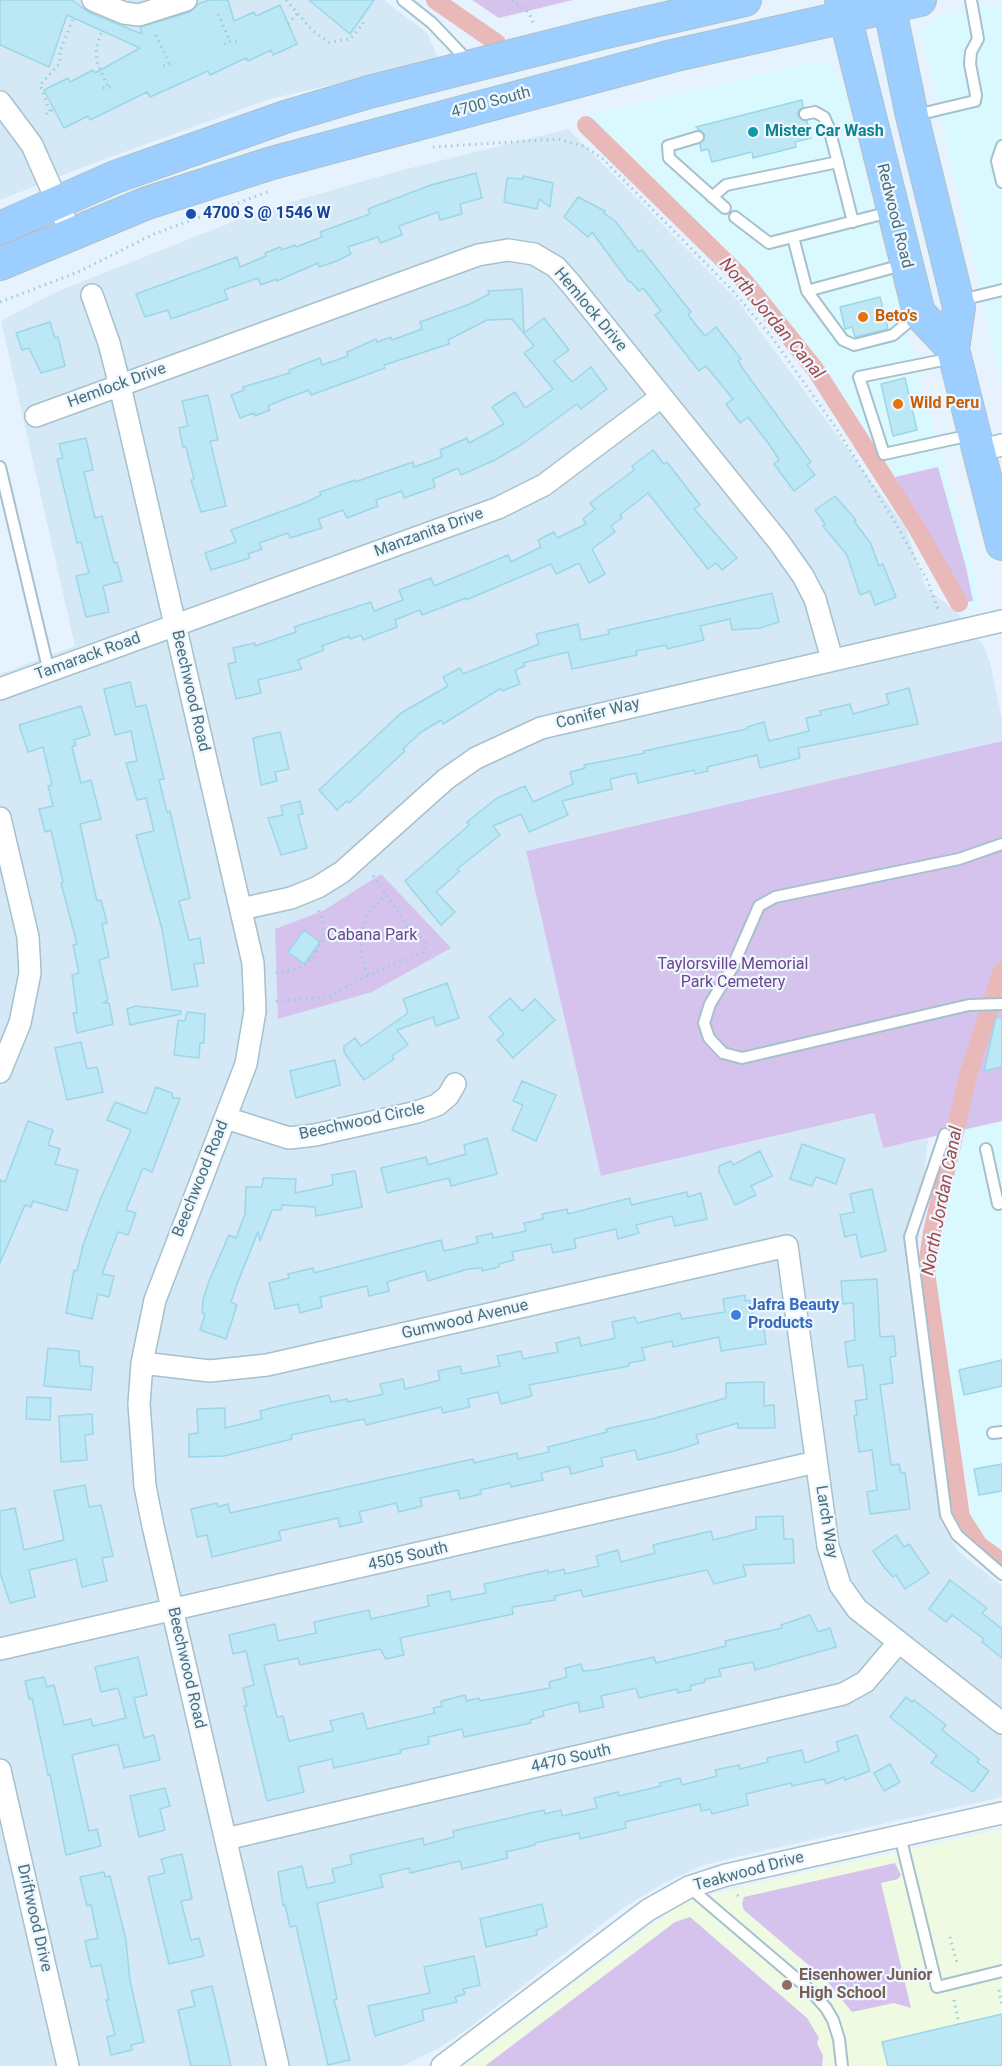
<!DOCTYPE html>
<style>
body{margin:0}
canvas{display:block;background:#e6f3fe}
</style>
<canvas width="1002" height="2066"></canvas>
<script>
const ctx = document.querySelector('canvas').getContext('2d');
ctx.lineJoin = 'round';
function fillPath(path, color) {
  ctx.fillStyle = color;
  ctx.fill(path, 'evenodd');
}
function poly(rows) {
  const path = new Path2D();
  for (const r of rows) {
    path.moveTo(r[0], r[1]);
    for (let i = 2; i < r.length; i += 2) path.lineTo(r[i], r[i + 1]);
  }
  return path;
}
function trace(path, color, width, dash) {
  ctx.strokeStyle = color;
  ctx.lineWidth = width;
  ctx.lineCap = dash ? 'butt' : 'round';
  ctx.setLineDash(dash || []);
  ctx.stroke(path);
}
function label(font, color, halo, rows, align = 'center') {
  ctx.font = font + ' Roboto,sans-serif';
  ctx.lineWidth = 4.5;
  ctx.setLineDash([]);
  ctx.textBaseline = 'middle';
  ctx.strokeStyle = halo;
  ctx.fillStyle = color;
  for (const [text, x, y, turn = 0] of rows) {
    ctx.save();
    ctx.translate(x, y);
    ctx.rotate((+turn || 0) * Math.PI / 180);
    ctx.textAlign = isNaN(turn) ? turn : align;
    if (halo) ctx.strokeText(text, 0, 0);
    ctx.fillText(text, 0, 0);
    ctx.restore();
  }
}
fillPath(poly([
 [0,0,384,0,427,33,439,60,270,99,86,166,0,200],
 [568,129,737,300,905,527,926,588,958,613,983,645,990,662,1002,720,1002,741,526,851,602,1176,874,1113,883,1148,928,1138,917,1254,905,1258,940,1521,958,1551,1002,1586,1002,1797,740,1856,704,1865,664,1883,623,1908,466,2030,437,2049,403,2066,0,2066,0,674,75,646,1,321,54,293,260,211,395,172]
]), '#d4e8f6');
fillPath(poly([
 [1002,2,1002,384,922,35,924,28,934,18],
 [816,61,828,64,835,71,844,86,878,228,969,553,979,595,977,605,972,610,821,366,747,275,589,115],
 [1002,1121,1002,1550,992,1544,972,1519,932,1265,963,1130]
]), '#d9f9ff');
fillPath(poly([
 [1002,1829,1002,2066,463,2066,682,1903,749,1885]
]), '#effae3');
fillPath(poly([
 [472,0,573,0,499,18],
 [938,467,966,567,973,601,967,602,895,477],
 [1002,741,1002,1121,883,1148,874,1113,601,1176,526,851],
 [381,874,451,948,372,992,278,1019,275,929,323,911],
 [895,1863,901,1875,898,1879,881,1883,911,2008,894,2003,852,2012,826,1980,744,1910,742,1904,744,1897],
 [690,1917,807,2018,819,2038,817,2043,823,2056,822,2066,485,2066,675,1922]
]), '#d6c3ed');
trace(poly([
 [435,0,497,43],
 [586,125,740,276,815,369,918,530,959,603],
 [1002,971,968,1075,932,1232,926,1272,961,1517,979,1545,1002,1562]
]), '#e9b9b9', 18);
const building = poly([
 [0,0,72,0,88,12,142,34,140,27,190,12,198,4,209,0,228,0,234,21,254,12,256,16,280,5,297,44,273,55,271,50,248,61,246,58,210,75,208,71,150,97,147,92,90,120,88,116,64,128,44,90,68,78,70,82,93,70,95,73,140,48,67,15,49,67,0,45,0,0],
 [309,0,374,0,350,34,309,0],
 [802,100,803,107,798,111,798,116,807,121,811,138,795,142,796,147,753,158,752,152,712,162,708,149,701,151,700,144,705,135,696,127,802,100],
 [476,173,482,198,460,204,462,214,440,220,438,212,399,226,402,235,380,243,378,237,348,247,351,254,337,261,319,267,318,263,277,281,276,279,261,285,258,278,224,290,228,299,171,319,168,310,145,317,136,294,237,257,240,267,266,256,265,253,280,247,282,250,295,245,296,247,322,237,320,232,370,214,368,209,431,185,476,173],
 [523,176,553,183,550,207,539,199,537,209,504,202,507,178,523,179,523,176],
 [578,197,605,211,604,213,615,221,639,252,642,250,691,312,688,315,705,336,716,327,741,359,738,361,743,369,811,462,807,465,815,475,794,491,774,464,779,460,771,447,748,417,740,423,726,404,733,399,706,366,699,371,655,315,661,311,643,288,639,291,630,281,629,282,592,232,588,237,564,217,578,197],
 [522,289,524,333,544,318,569,350,554,361,572,382,591,367,607,389,581,409,577,404,522,444,495,460,461,475,458,468,433,479,435,487,404,498,402,491,376,500,378,506,347,518,343,510,318,519,322,528,290,538,288,533,259,543,262,549,248,554,250,558,211,570,205,553,236,542,231,530,307,502,321,495,320,492,355,480,355,482,413,462,414,467,442,457,440,450,467,438,469,443,504,424,492,407,515,392,525,408,553,389,524,353,534,346,512,319,487,320,448,340,449,344,384,365,385,368,311,395,309,390,282,400,268,406,270,410,255,416,254,413,240,418,231,395,244,390,243,387,290,373,289,370,320,358,322,365,348,356,347,352,376,339,377,342,391,337,392,340,422,329,420,322,470,304,489,294,488,291,522,289],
 [880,297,888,329,855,337,852,327,845,329,840,307,880,297],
 [50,322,55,338,58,337,65,366,41,373,29,348,22,350,16,333,50,322],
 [905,378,917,430,893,436,881,384,905,378],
 [208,395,218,440,210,441,226,506,201,512,191,480,194,479,186,447,183,447,179,428,188,426,182,401,208,395],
 [86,438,93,470,84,472,95,518,102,516,114,563,117,562,122,581,103,586,109,612,86,617,76,576,89,573,81,542,77,543,57,459,63,458,59,444,86,438],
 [653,450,664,464,667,462,700,505,694,509,737,558,722,570,716,563,708,569,648,493,620,515,622,518,611,526,615,532,592,549,605,574,589,583,579,563,556,574,551,564,466,600,466,598,422,615,420,610,395,620,397,627,363,640,361,635,350,639,349,636,322,646,324,650,298,660,302,669,258,680,261,693,236,699,228,664,236,662,233,648,255,643,255,646,296,632,294,627,371,602,374,611,403,600,399,590,431,578,434,586,508,555,511,562,541,547,538,540,554,532,557,538,586,524,583,519,595,509,590,503,634,470,632,466,653,450],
 [835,496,856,520,854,521,871,544,879,566,883,564,896,597,875,605,870,591,860,595,847,555,823,526,825,524,815,510,835,496],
 [772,593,779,622,760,628,732,630,730,619,700,626,704,640,667,649,666,645,636,651,637,655,572,669,568,652,523,663,525,666,515,670,520,684,502,691,501,688,443,724,441,720,420,733,403,749,405,751,349,803,347,801,337,810,319,790,401,713,448,686,443,677,460,668,463,674,539,644,536,634,578,624,581,640,609,634,608,630,772,593],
 [130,682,136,707,146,705,164,779,159,780,167,812,170,811,190,898,179,901,189,940,200,938,204,963,194,964,198,986,172,990,162,929,136,835,154,831,146,798,137,800,126,763,137,761,131,731,115,735,104,689,130,682],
 [909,688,918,724,798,748,800,758,760,768,757,755,707,767,708,771,695,774,694,770,638,783,636,773,610,779,612,789,562,801,568,815,529,832,521,814,493,826,500,835,457,869,460,871,436,892,455,912,441,925,405,881,469,825,467,822,497,798,525,786,533,802,573,784,570,772,585,768,584,765,645,753,644,751,747,729,747,727,764,722,769,741,809,731,806,718,821,715,820,711,850,704,853,714,889,704,886,694,909,688],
 [81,706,90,735,74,740,76,745,72,747,81,783,91,780,101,819,80,824,97,901,101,900,107,923,102,924,109,957,99,960,108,1000,103,1003,109,1003,113,1024,77,1033,73,1013,77,1013,72,975,79,973,73,945,77,944,61,883,63,882,51,830,45,832,39,809,53,806,48,786,52,785,43,747,28,752,19,725,81,706],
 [280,732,289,769,275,772,277,781,261,785,253,738,280,732],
 [300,801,303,814,298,815,307,848,281,855,268,818,283,815,281,806,300,801],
 [304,930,320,942,304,964,288,952,304,930],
 [447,983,459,1018,436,1026,433,1017,397,1030,408,1045,392,1056,394,1059,364,1080,344,1052,344,1046,355,1038,361,1046,408,1013,403,999,447,983],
 [510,998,522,1011,535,999,555,1020,513,1058,497,1040,504,1034,489,1017,510,998],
 [136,1006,181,1011,181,1014,130,1025,127,1009,136,1006],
 [187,1012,205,1014,204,1043,200,1043,199,1058,174,1055,178,1020,185,1021,187,1012],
 [996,1017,1002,1018,1002,1067,984,1071,996,1017],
 [81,1042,87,1069,97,1067,103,1092,67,1100,55,1048,81,1042],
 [335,1060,340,1085,296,1098,290,1071,335,1060],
 [522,1081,556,1095,536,1141,512,1130,523,1105,513,1101,522,1081],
 [156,1087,172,1093,173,1098,180,1098,152,1172,143,1168,126,1210,136,1213,128,1235,118,1232,102,1274,114,1276,109,1297,98,1294,92,1319,66,1313,74,1270,77,1271,83,1245,100,1200,131,1130,107,1120,115,1102,146,1114,156,1087],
 [28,1121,53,1130,48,1145,60,1149,55,1164,78,1170,67,1211,33,1201,31,1207,25,1205,0,1263,0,1180,5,1182,28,1121],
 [487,1138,497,1174,451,1186,449,1178,387,1193,381,1168,426,1157,428,1165,466,1154,464,1145,487,1138],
 [802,1144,845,1159,836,1184,816,1177,812,1186,790,1179,802,1144],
 [760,1151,772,1176,751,1186,756,1195,735,1205,719,1172,719,1166,731,1161,733,1165,760,1151],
 [355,1171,362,1207,316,1216,315,1207,282,1205,281,1210,272,1210,260,1241,258,1232,237,1284,231,1302,237,1305,226,1339,200,1330,205,1314,202,1313,203,1300,209,1281,229,1235,236,1238,245,1214,246,1187,262,1187,263,1178,296,1179,295,1193,333,1185,332,1175,355,1171],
 [872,1189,886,1251,861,1257,856,1234,845,1237,840,1215,854,1212,850,1194,872,1189],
 [687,1192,688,1197,701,1193,707,1219,675,1226,672,1216,636,1225,639,1233,618,1239,616,1229,574,1239,576,1248,553,1253,551,1244,512,1252,514,1260,499,1264,499,1267,482,1271,482,1268,468,1269,428,1281,425,1271,387,1282,389,1291,369,1296,367,1286,320,1297,322,1307,300,1313,298,1304,275,1309,269,1283,289,1278,288,1274,313,1268,314,1273,441,1240,444,1251,478,1243,476,1237,492,1233,493,1238,526,1231,524,1223,543,1219,542,1214,567,1209,568,1214,630,1198,631,1205,687,1192],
 [877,1279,880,1337,894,1336,896,1356,890,1357,893,1383,880,1385,891,1465,899,1464,901,1473,905,1473,910,1509,870,1514,867,1492,877,1490,872,1450,859,1452,854,1416,857,1415,855,1401,867,1399,863,1365,848,1367,845,1342,855,1340,853,1303,843,1304,841,1281,877,1279],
 [745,1295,745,1301,750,1300,754,1323,763,1322,766,1344,721,1351,719,1337,673,1347,672,1341,642,1348,645,1360,629,1363,629,1366,529,1385,532,1396,501,1404,498,1392,468,1399,470,1407,443,1413,441,1407,366,1425,364,1419,291,1435,292,1439,224,1456,189,1457,189,1434,198,1433,197,1409,225,1408,225,1428,262,1419,260,1411,283,1405,329,1395,331,1402,347,1399,348,1402,383,1394,380,1384,403,1379,405,1389,440,1380,438,1371,460,1366,462,1374,500,1366,497,1356,521,1351,523,1359,558,1352,556,1343,579,1337,581,1346,615,1338,612,1322,635,1317,637,1323,680,1313,682,1319,725,1312,723,1299,745,1295],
 [48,1348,79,1351,80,1366,93,1367,91,1390,44,1386,48,1348],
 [1002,1360,1002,1386,964,1395,959,1370,1002,1360],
 [764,1382,764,1406,774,1405,775,1428,738,1428,738,1423,696,1435,699,1443,674,1451,638,1460,635,1450,601,1458,603,1466,571,1474,569,1466,541,1473,543,1480,511,1487,510,1483,480,1490,481,1494,460,1499,458,1490,420,1498,422,1506,399,1512,396,1503,359,1512,362,1522,340,1527,338,1518,279,1531,281,1540,212,1557,207,1535,197,1537,191,1509,217,1503,218,1507,228,1504,230,1513,473,1459,474,1463,517,1453,518,1459,549,1452,548,1447,607,1432,606,1429,652,1419,726,1398,726,1383,764,1382],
 [27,1397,51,1398,50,1420,26,1419,27,1397],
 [92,1414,93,1434,85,1435,87,1460,61,1462,59,1416,92,1414],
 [1002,1464,1002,1491,979,1495,974,1469,1002,1464],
 [85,1485,89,1507,101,1505,113,1556,102,1558,107,1581,82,1587,76,1559,29,1570,35,1597,10,1603,0,1573,0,1511,15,1508,24,1550,64,1540,54,1491,85,1485],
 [783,1516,784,1539,793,1539,794,1563,743,1565,746,1576,714,1584,707,1570,583,1597,581,1590,555,1596,555,1600,512,1607,513,1614,400,1638,404,1655,386,1659,380,1649,300,1665,298,1658,264,1665,277,1717,283,1716,289,1741,333,1731,330,1721,363,1713,367,1729,435,1713,433,1708,442,1706,441,1701,465,1695,467,1701,479,1698,480,1701,550,1688,549,1682,567,1677,565,1668,581,1664,583,1671,595,1670,654,1657,656,1663,726,1646,725,1641,782,1628,781,1625,810,1615,818,1632,830,1628,836,1647,755,1670,753,1662,719,1669,721,1676,705,1679,705,1682,690,1686,691,1690,678,1693,677,1689,639,1698,636,1688,601,1696,604,1707,580,1712,578,1702,543,1711,544,1716,530,1720,531,1723,464,1737,462,1729,428,1737,429,1744,400,1750,401,1753,334,1768,332,1759,298,1767,304,1792,267,1801,244,1706,247,1706,243,1688,254,1685,246,1651,233,1654,229,1635,275,1624,278,1641,316,1633,314,1622,369,1610,371,1619,429,1606,427,1596,450,1591,451,1600,486,1593,484,1584,548,1570,548,1573,564,1569,565,1574,599,1566,596,1556,618,1550,621,1562,655,1553,653,1545,711,1531,713,1540,756,1529,756,1517,783,1516],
 [896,1535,904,1547,909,1544,929,1573,905,1589,896,1575,893,1577,884,1567,873,1551,896,1535],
 [950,1580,987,1608,982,1613,1002,1629,1002,1658,982,1642,984,1639,952,1615,946,1622,929,1609,950,1580],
 [138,1657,147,1695,134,1698,144,1738,154,1735,160,1760,124,1768,118,1744,72,1755,89,1831,97,1829,101,1846,66,1855,50,1774,48,1775,32,1698,29,1699,25,1681,44,1677,47,1687,54,1685,64,1725,91,1719,93,1726,126,1718,118,1688,101,1692,95,1667,138,1657],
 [906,1697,912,1702,914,1700,946,1725,942,1730,979,1759,977,1762,989,1771,973,1792,931,1763,937,1755,890,1717,906,1697],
 [857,1735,870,1771,845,1780,844,1777,826,1784,824,1779,792,1786,791,1783,746,1794,748,1805,712,1814,710,1809,701,1811,700,1804,625,1822,626,1828,580,1839,579,1833,535,1843,535,1845,506,1852,508,1858,462,1869,460,1861,410,1873,409,1868,380,1875,383,1887,317,1903,337,1999,334,2000,350,2060,328,2065,296,1926,290,1927,285,1905,283,1906,278,1872,302,1866,307,1888,335,1882,332,1869,352,1864,350,1855,423,1838,424,1845,454,1837,453,1831,544,1810,545,1814,561,1810,562,1816,597,1808,594,1798,618,1792,619,1796,661,1786,660,1783,680,1778,682,1785,717,1776,715,1770,739,1765,740,1769,768,1762,767,1758,802,1750,805,1763,839,1751,836,1742,857,1735],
 [890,1764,900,1782,884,1791,874,1773,890,1764],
 [165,1788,170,1806,160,1809,165,1830,139,1837,130,1796,165,1788],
 [182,1854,192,1899,181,1901,191,1940,199,1938,204,1956,169,1964,148,1877,165,1873,161,1859,182,1854],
 [104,1872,105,1877,110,1876,126,1940,130,1981,144,2042,131,2045,132,2050,111,2055,107,2037,115,2035,106,2000,109,2000,101,1965,91,1967,85,1941,98,1938,91,1905,87,1906,80,1877,104,1872],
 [542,1904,547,1927,536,1930,537,1935,486,1947,480,1919,542,1904],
 [474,1956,480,1985,463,1989,465,1994,455,1997,457,2002,422,2010,424,2020,375,2036,368,2006,430,1993,424,1967,474,1956],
 [212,1986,231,2066,191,2066,178,2010,195,2006,191,1991,212,1986],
 [1002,2014,1002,2066,888,2066,882,2042,1002,2014]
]);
fillPath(building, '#bce7f5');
trace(building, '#9bd6e9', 1.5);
const lane = poly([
 [403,0,432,23,469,62],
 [805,114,815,112,824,117,829,128,853,222],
 [916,115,975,101,976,95,970,64,971,52,978,39,971,0],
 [698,137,668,146,669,158,725,208],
 [1002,146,997,161,1002,182],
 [712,197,726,185,838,162],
 [735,217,769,243,890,212],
 [793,237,807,291,843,340,854,345,893,335,918,314],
 [807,291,906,264],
 [961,300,1002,290],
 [953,358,859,377,884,454,971,435],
 [0,467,49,672],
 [1002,844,959,859,775,897,759,906,732,968,710,1004,704,1023,709,1038,723,1053,742,1058,969,1005,1002,1004],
 [945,1134,910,1237,946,1515,957,1535,1002,1574],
 [986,1149,998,1204,1002,1203],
 [993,1433,1002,1432],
 [900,1836,937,1987,1002,1971],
 [689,1887,811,1991,826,2008,833,2020,839,2039,842,2066]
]);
const street = poly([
 [93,0,124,13,139,15,186,0],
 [0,102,32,145,71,233],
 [92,295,109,343,120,386,253,963,255,1011,246,1064,155,1300,142,1363,139,1404,145,1486,153,1526,278,2066],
 [36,416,478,255,508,250,534,254,556,267,571,284,779,542,803,576,815,599,832,659],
 [978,451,1002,445],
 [0,689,498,508,544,485,661,397],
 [0,818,28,937,30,973,20,1023,0,1072],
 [241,909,291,898,318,887,342,872,446,779,476,758,541,728,1002,621],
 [226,1118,289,1138,315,1135,417,1112,437,1105,448,1096,455,1084],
 [142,1363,210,1371,267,1365,787,1246,828,1546,840,1585,857,1609,1002,1723],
 [0,1649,816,1462],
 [0,1770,68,2066],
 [226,1839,843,1694,865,1682,898,1643],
 [442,2066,648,1910,689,1887,726,1875,1002,1813]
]);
const primary = poly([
 [841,0,919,313,953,349],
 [888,0,912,116,959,307,953,349,1002,544],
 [0,228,115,177,285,117,369,92,602,33,745,0],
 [0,264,147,203,272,163,672,56,920,0]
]);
trace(lane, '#a6c1cc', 14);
trace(street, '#a6c1cc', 24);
trace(primary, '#afc0c4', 34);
trace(poly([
 [286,0,313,31,329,42,350,39,363,24,362,17],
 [512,0,529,13,534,25],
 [218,14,230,41],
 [288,24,297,14],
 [101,33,96,48,97,62,108,87],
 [156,35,169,63],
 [224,44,229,41,238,42],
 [163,66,175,63],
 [103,88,114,86],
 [50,111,40,85,60,63,60,51,73,19],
 [46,114,54,109],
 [433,147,558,139,583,146,602,158,732,290,771,336,836,428,895,522,927,580,939,612],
 [0,302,78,272,154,234,270,191],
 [276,973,302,967,314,957,323,938,323,921,318,909],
 [368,975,362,959,360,937,367,915,386,894],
 [276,1001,329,997,366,976,424,952,425,941,408,927,372,874],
 [737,1895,739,1896],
 [950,1937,957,1963],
 [999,1990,1002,2006],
 [954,2000,959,2024]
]), '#9eccda', 3, [1.5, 4.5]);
trace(lane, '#fff', 10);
trace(street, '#fff', 21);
trace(primary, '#9ccfff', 32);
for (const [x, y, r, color] of [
 [753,132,6,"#0f9aa8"],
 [191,214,6,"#1a4fb4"],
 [863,317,6,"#e8710a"],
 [898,404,6,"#e8710a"],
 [736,1315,6,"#3f7fe0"],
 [787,1985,6,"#8d6e63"]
]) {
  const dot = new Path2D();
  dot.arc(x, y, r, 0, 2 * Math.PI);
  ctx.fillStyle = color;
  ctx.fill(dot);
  trace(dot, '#eef7ff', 2);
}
label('16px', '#496f79', '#eef7ff', [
 ["4700 South",491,103,-15],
 ["Redwood Road",894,216,76],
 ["Hemlock Drive",590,310,50],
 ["Hemlock Drive",117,386,-20],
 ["Manzanita Drive",429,533,-20],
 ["Tamarack Road",88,657,-20],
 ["Beechwood Road",190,691,77],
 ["Conifer Way",598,714,-14],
 ["Beechwood Circle",362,1122,-12],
 ["Beechwood Road",201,1179,-68],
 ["Gumwood Avenue",465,1320,-13],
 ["Larch Way",826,1522,81],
 ["4505 South",408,1557,-13],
 ["Beechwood Road",186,1668,77],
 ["4470 South",571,1759,-13],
 ["Teakwood Drive",749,1872,-15],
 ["Driftwood Drive",34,1918,77]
]);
label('bold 16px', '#0d838f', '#eef7ff', [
 ["Mister Car Wash",765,132]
], 'left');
label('bold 16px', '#164399', '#eef7ff', [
 ["4700 S @ 1546 W",203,214]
], 'left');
label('bold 16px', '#c56008', '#eef7ff', [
 ["Beto's",875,317],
 ["Wild Peru",910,404]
], 'left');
label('16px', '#6d458c', '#eef7ff', [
 ["Cabana Park",372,936],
 ["Taylorsville Memorial",733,965],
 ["Park Cemetery",733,983]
]);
label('bold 16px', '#366cbe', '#eef7ff', [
 ["Jafra Beauty",748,1306],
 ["Products",748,1324]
], 'left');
label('bold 16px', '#785e54', '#eef7ff', [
 ["Eisenhower Junior",799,1976],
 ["High School",799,1994]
], 'left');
label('italic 18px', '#a44b49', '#eef7ff', [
 ["North Jordan Canal",771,319,50],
 ["North Jordan Canal",943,1201,-79]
]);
</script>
